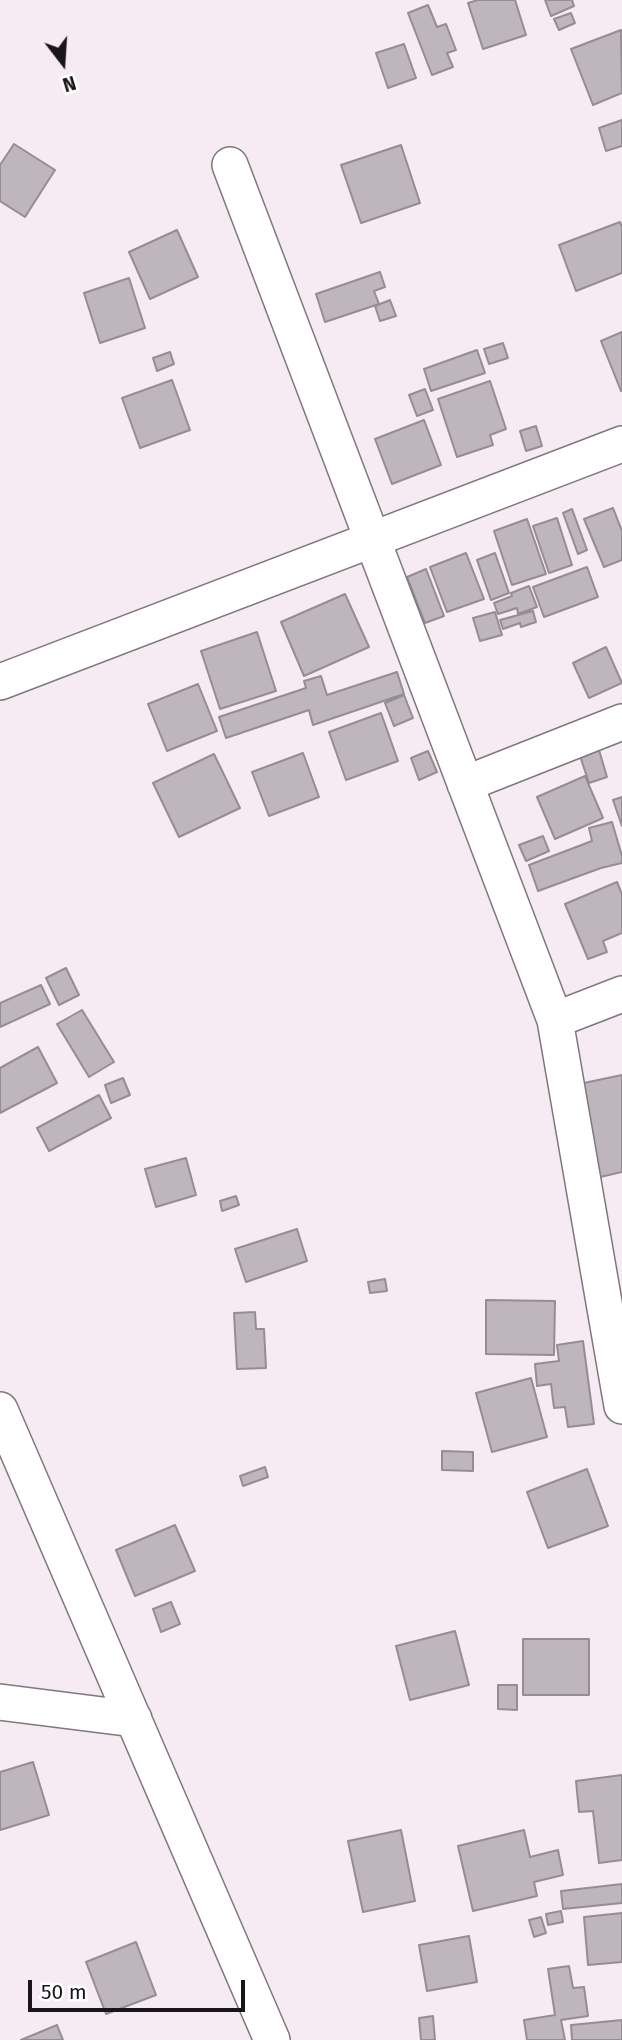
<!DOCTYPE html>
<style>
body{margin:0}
#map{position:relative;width:622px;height:2040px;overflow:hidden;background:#f6ebf3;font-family:"Fira Sans",sans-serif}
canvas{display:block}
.north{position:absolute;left:28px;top:28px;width:70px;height:70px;-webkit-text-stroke:5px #fff;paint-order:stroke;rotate:163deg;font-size:19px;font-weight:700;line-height:28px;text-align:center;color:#191518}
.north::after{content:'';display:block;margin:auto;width:24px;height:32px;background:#191518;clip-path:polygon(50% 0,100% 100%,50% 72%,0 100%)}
.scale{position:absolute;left:28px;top:1980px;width:217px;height:32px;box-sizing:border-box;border:4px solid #191518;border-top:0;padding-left:9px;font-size:21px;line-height:24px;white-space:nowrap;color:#191518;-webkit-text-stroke:5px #fff;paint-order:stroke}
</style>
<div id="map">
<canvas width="622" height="2040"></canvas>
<div class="north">N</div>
<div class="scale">50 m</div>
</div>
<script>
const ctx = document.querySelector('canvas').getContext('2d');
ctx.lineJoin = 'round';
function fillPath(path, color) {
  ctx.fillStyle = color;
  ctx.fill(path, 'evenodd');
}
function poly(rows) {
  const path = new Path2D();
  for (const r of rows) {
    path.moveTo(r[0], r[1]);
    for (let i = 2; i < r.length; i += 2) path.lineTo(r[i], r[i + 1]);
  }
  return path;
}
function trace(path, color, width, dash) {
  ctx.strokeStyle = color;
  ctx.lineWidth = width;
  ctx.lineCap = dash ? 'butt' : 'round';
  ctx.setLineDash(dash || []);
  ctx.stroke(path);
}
const building = poly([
 [478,0,515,0,526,35,483,49,468,3,478,0],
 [545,0,572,0,574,6,551,16,545,0],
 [428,5,437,27,446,24,456,50,447,53,453,67,432,75,408,13,428,5],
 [571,13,575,23,559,30,554,19,571,13],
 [621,30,622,93,593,105,571,49,621,30],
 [404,44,416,78,388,88,376,53,404,44],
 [622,120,622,146,606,151,599,128,622,120],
 [14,144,55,170,25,217,0,201,0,165,14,144],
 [401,145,420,203,361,223,341,165,401,145],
 [620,222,622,227,622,273,576,291,559,245,620,222],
 [177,230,198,277,150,299,129,252,177,230],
 [380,272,385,287,374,291,379,304,325,322,316,294,380,272],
 [129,278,145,328,100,343,84,293,129,278],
 [390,300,396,316,380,321,375,306,390,300],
 [622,332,622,391,621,391,601,341,622,332],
 [503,343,508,358,489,364,484,349,503,343],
 [477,350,485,373,431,391,424,369,477,350],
 [170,352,174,364,157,371,153,358,170,352],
 [172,380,190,430,140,448,122,398,172,380],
 [490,381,506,429,490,435,493,445,457,457,438,399,490,381],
 [425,389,433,410,417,416,409,395,425,389],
 [424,420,441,465,392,484,375,439,424,420],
 [536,426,542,446,526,451,520,431,536,426],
 [613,508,622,531,622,560,604,567,584,519,613,508],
 [572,509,587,550,578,554,563,513,572,509],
 [557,518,572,565,549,573,533,526,557,518],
 [527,519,546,574,512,585,494,531,527,519],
 [466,553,484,599,447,612,430,567,466,553],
 [495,553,509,593,491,600,477,560,495,553],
 [587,567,598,597,544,617,533,587,587,567],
 [426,569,444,616,425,623,407,577,426,569],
 [529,586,537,607,518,614,517,608,498,614,494,603,512,596,511,593,529,586],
 [345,594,369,647,304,676,281,622,345,594],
 [533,611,536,622,521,627,520,623,503,629,500,620,533,611],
 [495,612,502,635,480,641,473,618,495,612],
 [257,632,276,691,220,709,201,651,257,632],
 [606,647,622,683,589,698,573,663,606,647],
 [397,672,404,694,313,725,309,710,226,738,219,717,306,688,304,681,321,676,327,695,397,672],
 [198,684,217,731,167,751,148,704,198,684],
 [404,695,413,718,394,726,385,703,404,695],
 [381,713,398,761,346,780,329,732,381,713],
 [599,750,607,777,589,783,580,756,599,750],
 [428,751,437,772,419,780,411,758,428,751],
 [303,753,319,797,269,816,252,772,303,753],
 [214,754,240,808,179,837,153,783,214,754],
 [585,776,603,818,555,839,537,797,585,776],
 [622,797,622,826,613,800,622,797],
 [612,822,622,856,622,863,601,868,538,891,529,865,592,841,589,828,612,822],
 [543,836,549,851,526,861,519,845,543,836],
 [617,882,622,894,622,933,603,941,607,952,588,959,565,904,617,882],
 [66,968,79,995,59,1005,46,978,66,968],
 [41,985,50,1004,0,1027,0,1003,41,985],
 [82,1010,114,1062,89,1077,57,1024,82,1010],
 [38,1047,57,1083,0,1113,0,1068,38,1047],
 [622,1075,622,1172,600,1177,579,1084,622,1075],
 [123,1078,130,1095,111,1103,105,1085,123,1078],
 [99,1095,111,1118,49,1151,37,1128,99,1095],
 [186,1158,196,1195,156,1207,145,1169,186,1158],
 [236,1196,239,1205,222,1211,220,1201,236,1196],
 [297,1229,307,1261,246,1282,235,1249,297,1229],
 [385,1279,387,1291,370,1293,368,1282,385,1279],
 [486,1300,555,1301,554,1355,486,1354,486,1300],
 [255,1312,256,1329,264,1329,266,1368,237,1369,234,1313,255,1312],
 [583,1341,594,1424,568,1427,565,1407,554,1408,551,1384,537,1386,535,1364,559,1361,557,1345,583,1341],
 [531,1378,547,1437,492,1452,476,1393,531,1378],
 [442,1451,473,1452,473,1471,442,1470,442,1451],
 [265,1467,268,1477,243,1486,240,1476,265,1467],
 [587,1469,608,1526,548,1548,527,1492,587,1469],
 [175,1525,195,1571,135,1596,116,1550,175,1525],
 [171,1602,180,1624,161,1632,153,1609,171,1602],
 [455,1631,469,1685,410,1700,396,1646,455,1631],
 [523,1639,589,1639,589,1695,523,1695,523,1639],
 [498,1685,517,1685,517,1710,498,1709,498,1685],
 [33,1762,49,1815,0,1830,0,1772,33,1762],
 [622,1775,622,1860,599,1863,593,1811,579,1812,576,1781,622,1775],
 [401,1830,415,1901,363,1912,348,1841,401,1830],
 [524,1830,530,1857,558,1850,563,1875,534,1882,537,1896,473,1911,458,1846,524,1830],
 [622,1884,622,1903,563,1909,561,1891,622,1884],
 [561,1911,563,1922,548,1925,546,1914,561,1911],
 [622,1913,622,1962,588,1965,584,1917,622,1913],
 [541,1917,546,1933,534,1937,529,1920,541,1917],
 [469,1936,477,1982,427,1991,419,1945,469,1936],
 [136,1942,156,1995,106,2014,86,1962,136,1942],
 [569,1966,573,1988,584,1987,588,2016,561,2020,565,2040,527,2040,524,2020,555,2015,548,1969,569,1966],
 [433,2016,435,2040,421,2040,419,2018,433,2016],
 [622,2020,622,2040,572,2040,571,2025,622,2020],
 [57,2025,63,2040,21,2040,57,2025]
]);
fillPath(building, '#bfb5bc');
trace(building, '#968c93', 2);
const street = poly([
 [230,165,555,1020,622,1406],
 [0,682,622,444],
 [465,784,622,722],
 [555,1020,622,994],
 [0,1410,272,2040],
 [0,1702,134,1719]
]);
trace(street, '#80777d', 38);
trace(street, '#fff', 35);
</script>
